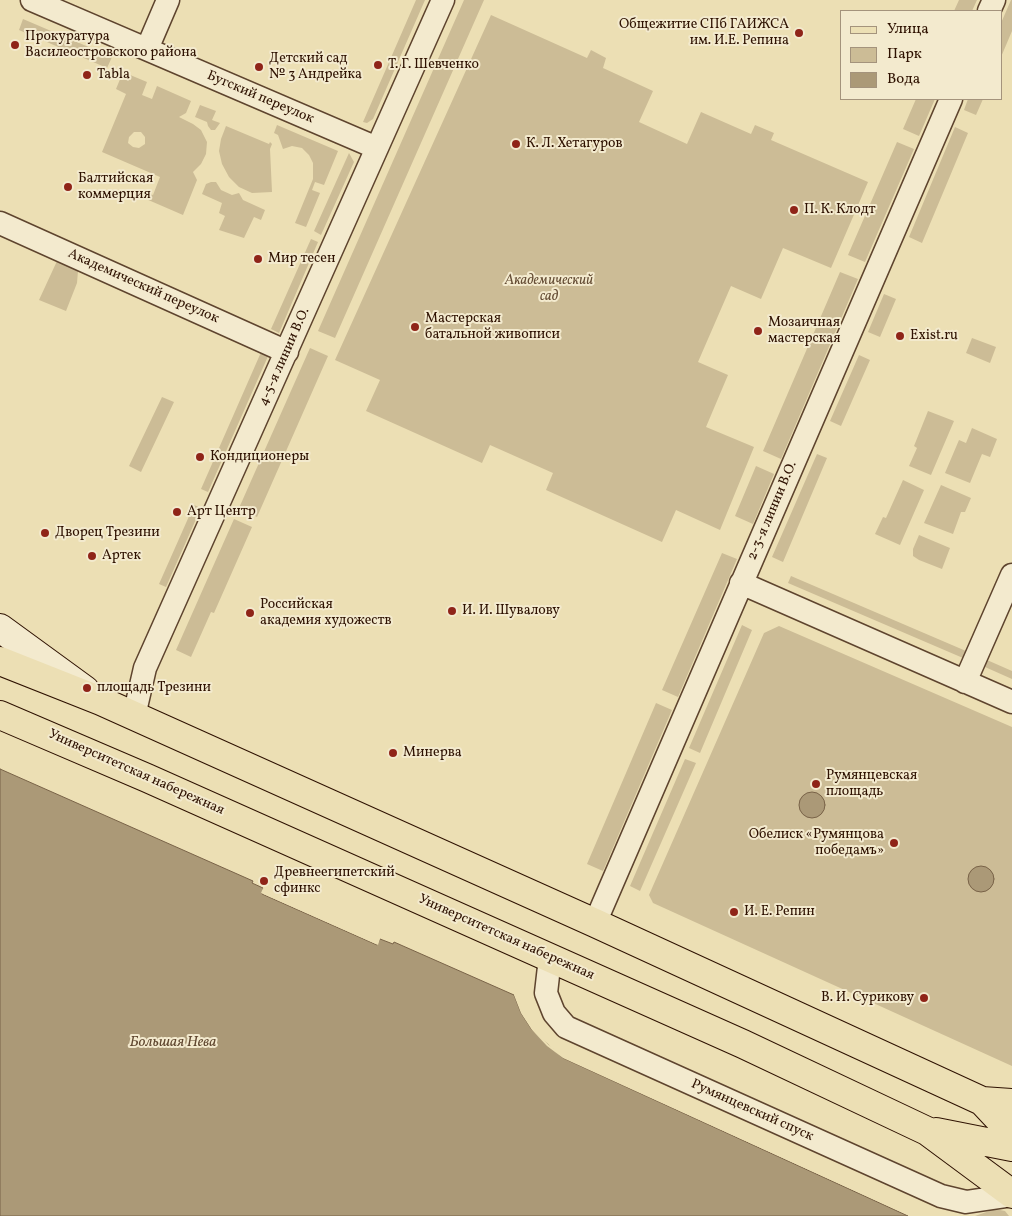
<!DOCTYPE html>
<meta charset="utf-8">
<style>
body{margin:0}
#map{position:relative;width:1012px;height:1216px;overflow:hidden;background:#ecdfb4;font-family:Vollkorn,serif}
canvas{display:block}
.legend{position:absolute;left:840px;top:10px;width:162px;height:90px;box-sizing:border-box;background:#f3eace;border:1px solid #a4937c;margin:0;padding:6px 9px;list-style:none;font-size:15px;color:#2e1101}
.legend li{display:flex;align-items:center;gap:10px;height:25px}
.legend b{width:25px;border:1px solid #a4937c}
</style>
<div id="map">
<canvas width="1012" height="1216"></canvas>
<ul class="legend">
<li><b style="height:6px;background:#ecdfb4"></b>Улица</li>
<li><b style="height:14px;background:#ccbc96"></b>Парк</li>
<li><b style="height:14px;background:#ab9977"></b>Вода</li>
</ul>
</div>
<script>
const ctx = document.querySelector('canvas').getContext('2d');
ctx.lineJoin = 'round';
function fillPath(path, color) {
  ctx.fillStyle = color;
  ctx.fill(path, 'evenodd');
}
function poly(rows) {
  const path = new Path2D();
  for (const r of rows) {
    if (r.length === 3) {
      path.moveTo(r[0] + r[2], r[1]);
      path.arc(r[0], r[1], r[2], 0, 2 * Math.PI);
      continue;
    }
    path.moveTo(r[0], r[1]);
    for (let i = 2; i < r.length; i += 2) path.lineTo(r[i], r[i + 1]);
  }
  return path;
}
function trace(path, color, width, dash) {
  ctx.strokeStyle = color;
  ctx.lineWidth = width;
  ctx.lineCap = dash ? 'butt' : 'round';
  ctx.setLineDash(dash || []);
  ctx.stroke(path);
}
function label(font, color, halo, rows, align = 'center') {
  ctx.font = font + ' Vollkorn,serif';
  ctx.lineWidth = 4;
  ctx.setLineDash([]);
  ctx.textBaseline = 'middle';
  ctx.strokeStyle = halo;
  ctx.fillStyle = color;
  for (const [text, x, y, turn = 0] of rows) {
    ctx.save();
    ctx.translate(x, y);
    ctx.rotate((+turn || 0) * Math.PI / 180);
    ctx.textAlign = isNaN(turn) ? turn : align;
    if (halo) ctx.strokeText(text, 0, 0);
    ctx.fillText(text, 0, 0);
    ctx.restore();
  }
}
fillPath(poly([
 [416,0,425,0,373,119,367,123,363,122],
 [464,0,484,0,335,338,318,331],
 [959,0,977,0,972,11,954,11],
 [1011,0,1012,0,1012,31,1001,57,1001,23],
 [491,15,587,58,591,50,606,58,603,68,653,91,639,122,687,144,701,112,751,134,755,125,774,133,771,140,868,182,831,268,783,248,761,299,731,286,698,362,728,375,706,427,754,447,720,530,676,510,662,542,546,490,553,473,490,445,482,463,366,411,380,380,335,360],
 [23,19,112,57,107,68,19,30],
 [123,72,147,82,142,95,152,99,157,86,191,101,186,113,179,117,193,124,201,130,207,142,206,154,201,164,193,172,197,180,183,215,146,199,148,193,153,195,160,177,102,152,126,94,116,89],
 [134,132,141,132,145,137,145,144,139,148,133,147,128,143,129,137],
 [916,99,935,99,919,136,903,129],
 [968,99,983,99,976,115,964,110],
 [200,105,216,111,212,120,220,123,215,130,211,130,208,126,207,122,195,117],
 [277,125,338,151,324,185,315,182,312,190,320,193,306,227,295,223,313,179,313,163,309,155,302,148,292,146,283,149,278,135,274,133],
 [226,126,269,144,270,142,272,144,270,149,272,192,252,193,239,187,229,177,222,164,219,151,221,139],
 [955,127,968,133,922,243,909,237],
 [897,142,914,149,865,262,848,255],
 [349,153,354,162,321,235,314,231],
 [211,182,216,182,221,190,232,195,239,193,243,200,265,210,261,220,254,217,244,238,219,230,225,216,219,213,222,203,202,194,206,184],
 [311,239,318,242,279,333,271,329],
 [57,261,78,271,77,283,66,311,39,300],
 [840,272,858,279,781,459,763,451],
 [884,294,896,299,880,337,868,332],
 [972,338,996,347,990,363,966,353],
 [310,348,328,356,257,517,239,508],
 [262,350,269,354,208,492,201,489],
 [859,355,870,360,841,426,830,421],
 [162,397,174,402,141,472,129,466],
 [928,411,954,421,931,475,909,466,917,448,914,446],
 [972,428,997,439,990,457,982,454,970,483,945,473,959,440,966,443],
 [817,454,827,458,783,562,772,557],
 [756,466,774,474,753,524,735,516],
 [903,480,924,490,900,545,875,534,883,517,886,518],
 [941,485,971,498,965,512,961,512,953,534,924,523],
 [194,505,201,508,166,587,159,584],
 [234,519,252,527,214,613,211,612,191,657,176,650],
 [919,535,950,548,942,569,919,560,913,556,913,549],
 [722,553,737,559,678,697,662,690],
 [791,576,966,651,963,658,788,583],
 [742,625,752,630,700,753,689,748],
 [779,626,1012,727,1012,1066,653,903,649,895,764,633],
 [987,660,1012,671,1012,679,985,667],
 [656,703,672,710,603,871,587,864],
 [685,759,696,763,640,891,630,886],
 [995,1209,1005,1211,1009,1216,975,1216]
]), '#ccbc96');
const water = poly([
 [0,769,253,881,252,883,263,888,262,894,377,945,380,939,393,944,394,942,514,995,521,1013,532,1030,563,1058,908,1216,0,1216,0,769],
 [812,805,13],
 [981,879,13]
]);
fillPath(water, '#ab9977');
trace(water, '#796348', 1);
fillPath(poly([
 [263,888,266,889,264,892,377,942,378,938,380,939,378,945,261,893],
 [514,995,517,995,523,1012,534,1028,548,1044,564,1056,909,1214,910,1216,563,1058,547,1046,532,1030,521,1013]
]), '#ecdfb4');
const street = poly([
 [32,0,377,148],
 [989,11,994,0],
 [147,49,168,0],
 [0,223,287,352],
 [741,583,1012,702],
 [965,682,1012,575],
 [134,716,145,668,443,0],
 [595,923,951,99],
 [550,958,546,993,554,1013,566,1027,941,1196,966,1202,1012,1195]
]);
const secondary = poly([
 [0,628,85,690]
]);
const primary = poly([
 [0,661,101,701,595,923,982,1101,1012,1103],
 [0,715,147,778,743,1044,927,1131,1012,1194],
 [982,1101,1012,1133],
 [936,1132,1012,1147]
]);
trace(street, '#5e442e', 25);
trace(secondary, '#2e1101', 30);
trace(primary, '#2e1101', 30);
trace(street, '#f3eace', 22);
trace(secondary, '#f3eace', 28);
trace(primary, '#ecdfb4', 28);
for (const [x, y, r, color] of [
 [799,33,5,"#8f2418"],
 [15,45,5,"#8f2418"],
 [378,65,5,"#8f2418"],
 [259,67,5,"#8f2418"],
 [87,75,5,"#8f2418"],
 [516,144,5,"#8f2418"],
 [68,187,5,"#8f2418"],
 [794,210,5,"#8f2418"],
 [258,259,5,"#8f2418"],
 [415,327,5,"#8f2418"],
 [758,331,5,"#8f2418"],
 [900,336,5,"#8f2418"],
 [200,457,5,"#8f2418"],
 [177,512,5,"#8f2418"],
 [45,533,5,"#8f2418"],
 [92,556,5,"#8f2418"],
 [452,611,5,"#8f2418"],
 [250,613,5,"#8f2418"],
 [87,688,5,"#8f2418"],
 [393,753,5,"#8f2418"],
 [816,784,5,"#8f2418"],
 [894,843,5,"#8f2418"],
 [264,881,5,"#8f2418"],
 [734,912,5,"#8f2418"],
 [924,998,5,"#8f2418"]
]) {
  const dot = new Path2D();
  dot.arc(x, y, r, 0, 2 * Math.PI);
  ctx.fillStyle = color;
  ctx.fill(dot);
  trace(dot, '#f3eace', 2);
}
label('14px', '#2e1101', '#f3eace', [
 ["Общежитие СПб ГАИЖСА",789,25,"right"],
 ["им. И.Е. Репина",789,41,"right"],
 ["Прокуратура",25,37],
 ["Василеостровского района",25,53],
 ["Детский сад",269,59],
 ["№ 3 Андрейка",269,75],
 ["Т. Г. Шевченко",388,65],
 ["Tabla",97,75],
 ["К. Л. Хетагуров",526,144],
 ["Балтийская",78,179],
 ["коммерция",78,195],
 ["П. К. Клодт",804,210],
 ["Мир тесен",268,259],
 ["Мастерская",425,319],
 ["батальной живописи",425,335],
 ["Мозаичная",768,323],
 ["мастерская",768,339],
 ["Exist.ru",910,336],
 ["Кондиционеры",210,457],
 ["Арт Центр",187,512],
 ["Дворец Трезини",55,533],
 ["Артек",102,556],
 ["Российская",260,605],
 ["академия художеств",260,621],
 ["И. И. Шувалову",462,611],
 ["площадь Трезини",97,688],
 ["Минерва",403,753],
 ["Румянцевская",826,776],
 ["площадь",826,792],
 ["Обелиск «Румянцова",884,835,"right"],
 ["победамъ»",884,851,"right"],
 ["Древнеегипетский",274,873],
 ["сфинкс",274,889],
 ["И. Е. Репин",744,912],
 ["В. И. Сурикову",914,998,"right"]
], 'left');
label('14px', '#2e1101', '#f3eace', [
 ["Бугский переулок",260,98,23],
 ["Академический переулок",143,287,24],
 ["4-5-я линии В.О.",285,357,-66],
 ["2-3-я линии В.О.",773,511,-67],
 ["Университетская набережная",136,773,24],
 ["Университетская набережная",506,938,24],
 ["Румянцевский спуск",752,1111,24]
]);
label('italic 14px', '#654d35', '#f3eace', [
 ["Академический",549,281],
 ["сад",549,297]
]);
label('italic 15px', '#604730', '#f3eace', [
 ["Большая Нева",173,1043]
]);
</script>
